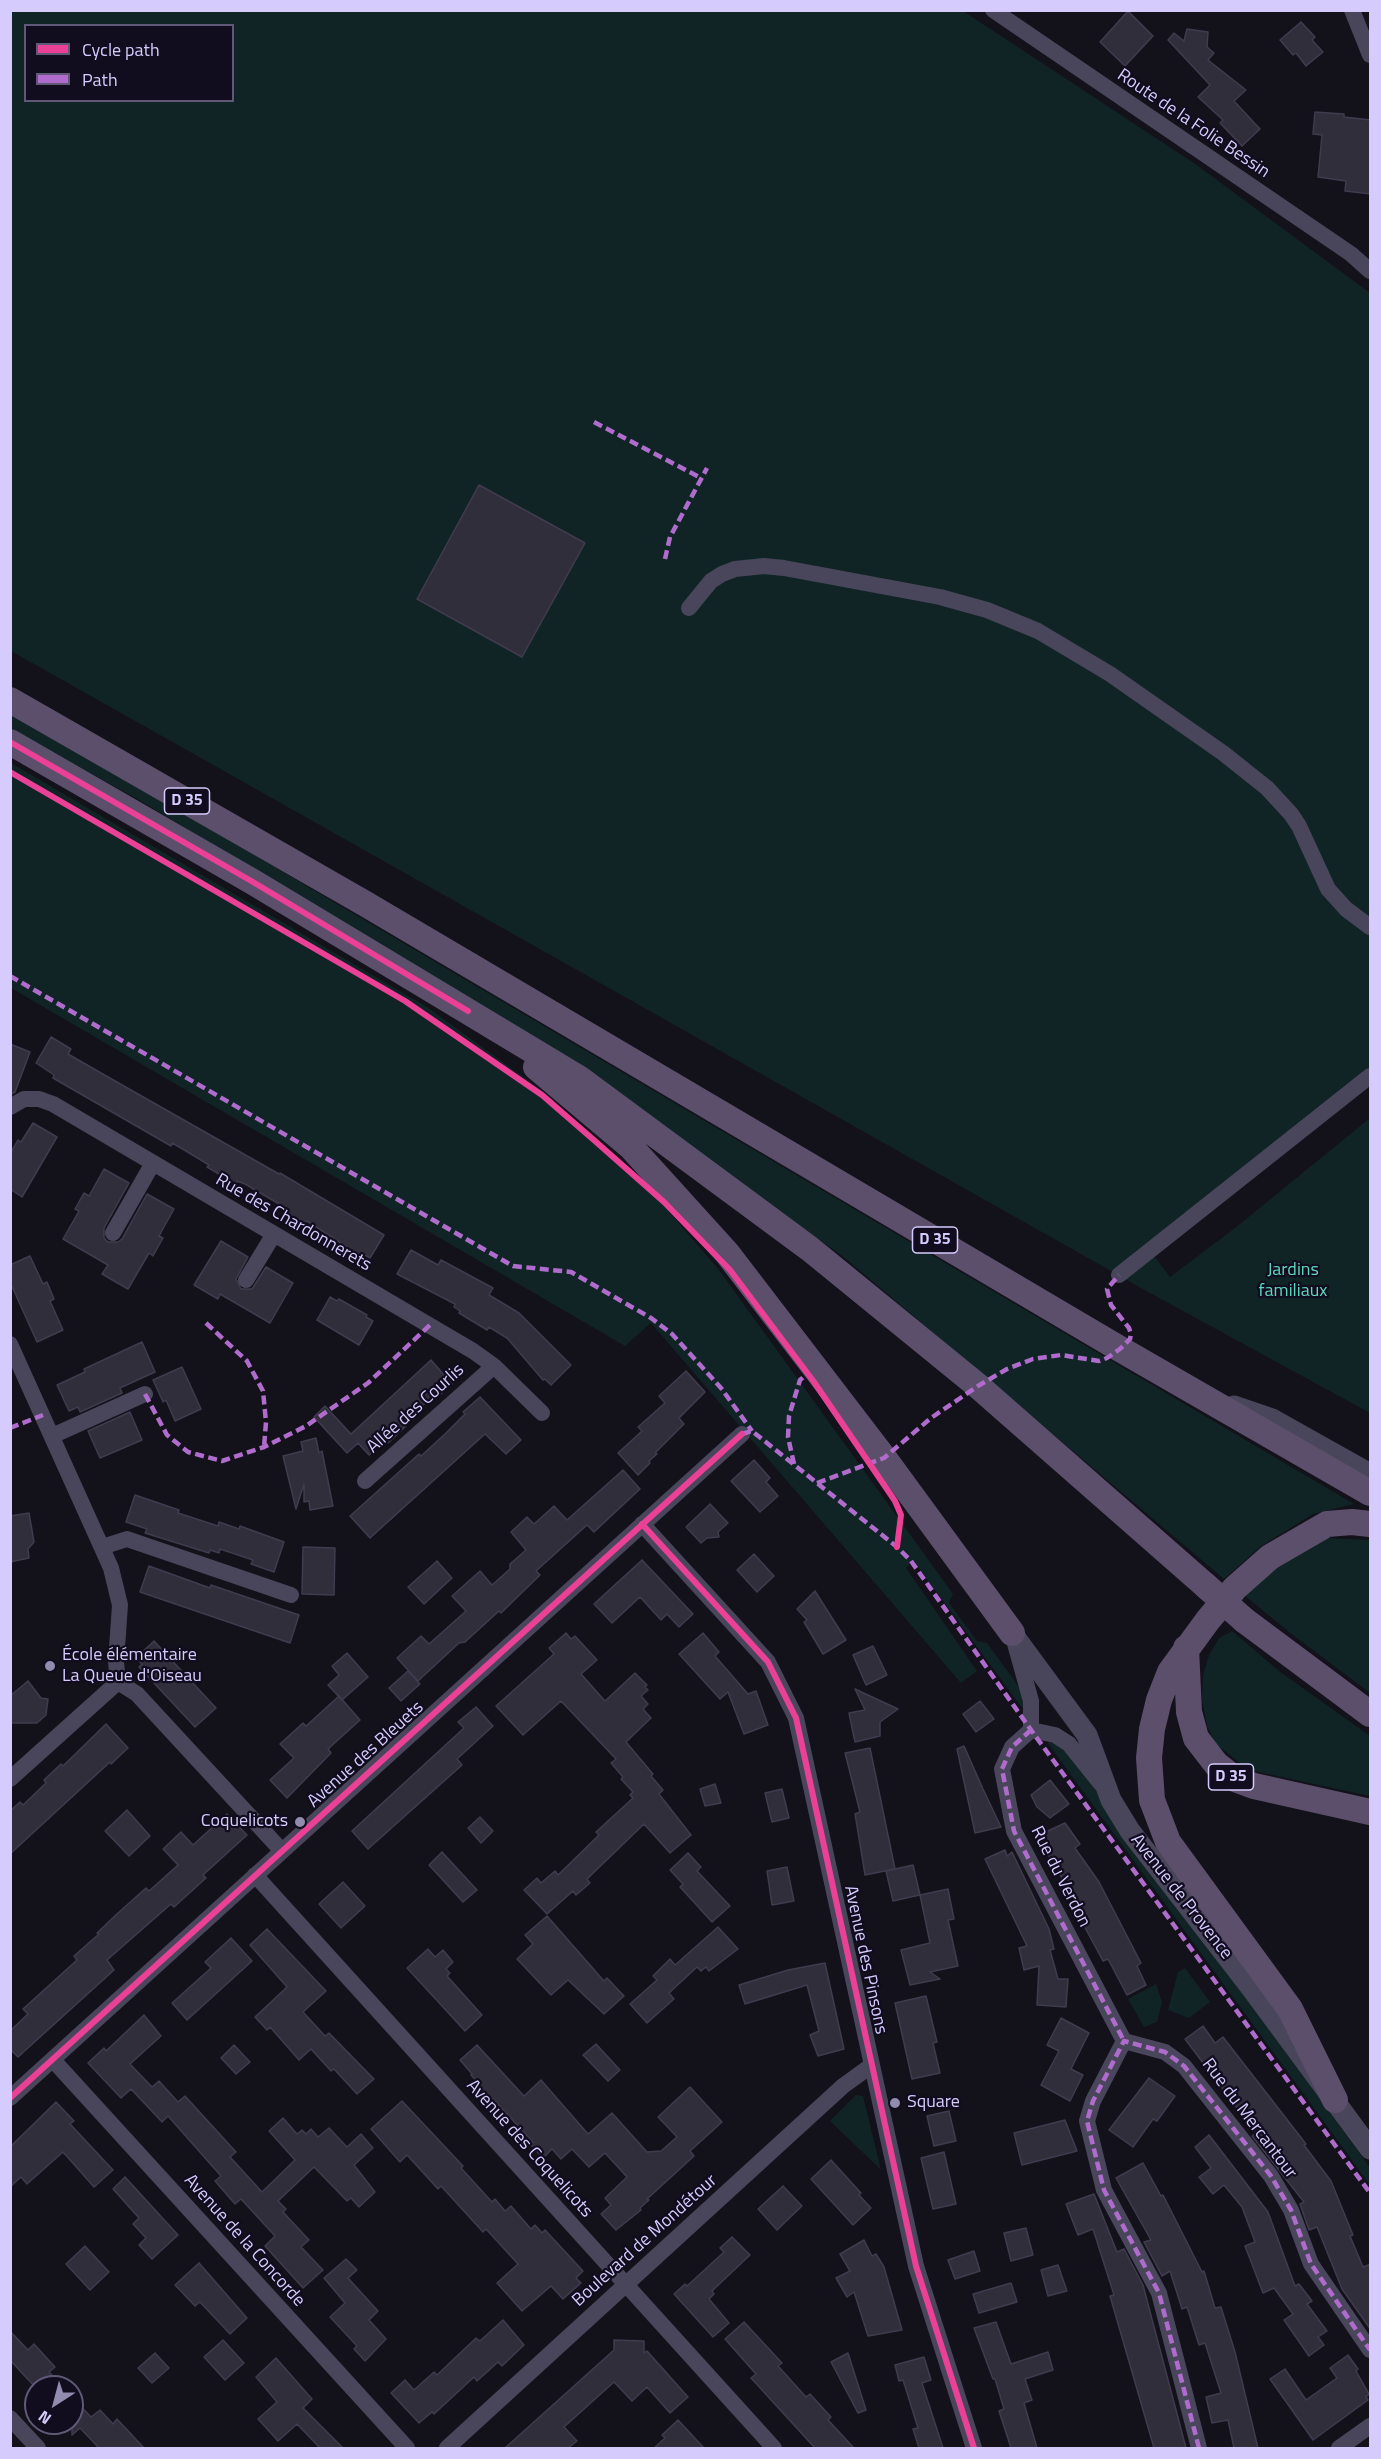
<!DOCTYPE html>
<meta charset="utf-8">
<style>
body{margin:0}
#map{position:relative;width:1381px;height:2459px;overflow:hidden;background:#13111a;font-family:"Titillium Web",sans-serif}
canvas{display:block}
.frame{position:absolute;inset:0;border:12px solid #d5ccfd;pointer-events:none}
.legend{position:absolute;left:24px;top:24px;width:210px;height:78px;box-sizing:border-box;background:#110d1e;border:2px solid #5f5977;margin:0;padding:8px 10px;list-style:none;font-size:18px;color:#d5ccfd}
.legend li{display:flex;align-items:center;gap:12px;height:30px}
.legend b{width:30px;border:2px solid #5f5977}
.north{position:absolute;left:24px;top:2375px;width:60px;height:60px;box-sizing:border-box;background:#110d1e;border:2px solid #5f5977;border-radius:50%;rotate:216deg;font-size:16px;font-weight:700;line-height:24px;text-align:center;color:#d5ccfd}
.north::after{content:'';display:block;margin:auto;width:21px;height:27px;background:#918bae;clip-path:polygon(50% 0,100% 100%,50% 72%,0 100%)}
</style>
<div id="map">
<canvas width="1381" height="2459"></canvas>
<div class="frame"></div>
<ul class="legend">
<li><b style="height:8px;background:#ea4096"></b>Cycle path</li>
<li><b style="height:8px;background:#b06ccc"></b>Path</li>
</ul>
<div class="north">N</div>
</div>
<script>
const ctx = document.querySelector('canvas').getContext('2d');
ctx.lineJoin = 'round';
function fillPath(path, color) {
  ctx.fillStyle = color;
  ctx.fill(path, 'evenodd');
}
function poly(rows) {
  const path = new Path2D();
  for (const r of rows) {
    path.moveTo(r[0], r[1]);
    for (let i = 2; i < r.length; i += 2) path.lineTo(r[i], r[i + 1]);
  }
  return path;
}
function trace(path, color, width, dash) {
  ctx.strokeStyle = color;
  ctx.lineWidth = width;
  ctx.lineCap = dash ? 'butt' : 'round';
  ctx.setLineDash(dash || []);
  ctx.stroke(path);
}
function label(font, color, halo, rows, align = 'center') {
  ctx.font = font + ' "Titillium Web",sans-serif';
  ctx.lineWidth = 4.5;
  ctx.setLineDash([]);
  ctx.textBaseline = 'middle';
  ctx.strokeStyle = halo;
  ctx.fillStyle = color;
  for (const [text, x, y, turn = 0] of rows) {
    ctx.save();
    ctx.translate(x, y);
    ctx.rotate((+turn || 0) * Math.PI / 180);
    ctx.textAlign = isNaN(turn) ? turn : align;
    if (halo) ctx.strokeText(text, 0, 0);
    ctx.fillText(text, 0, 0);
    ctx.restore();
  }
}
fillPath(poly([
 [10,11,963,11,1194,163,1370,293,1370,1071,1149,1249,1170,1277,1235,1228,1370,1118,1370,1413,1150,1293,11,651],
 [26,26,232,26,232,100,26,100],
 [10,714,144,790,1354,1504,1313,1514,1260,1547,1224,1579,845,1258,559,1053,139,800,11,729],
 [11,763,427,1007,547,1094,665,1207,719,1270,953,1594,949,1603,977,1641,987,1643,1022,1691,1024,1705,1022,1708,913,1560,906,1568,977,1671,961,1683,651,1323,625,1346,11,988],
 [1323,1538,1370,1540,1370,1693,1289,1632,1244,1595,1275,1567],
 [1232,1631,1279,1671,1370,1736,1370,1796,1249,1770,1216,1744,1207,1726,1202,1699,1203,1676,1209,1655,1219,1638],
 [1047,1742,1061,1745,1113,1813,1370,2168,1370,2185],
 [1185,1968,1210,2002,1189,2018,1168,2010,1178,1972],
 [1156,1984,1162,2002,1157,2022,1144,2027,1128,1999],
 [856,2095,863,2096,881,2170,830,2121]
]), '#102426');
const building = poly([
 [1128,11,1153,36,1125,66,1100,42,1128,11],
 [1301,22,1315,37,1312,40,1323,52,1306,66,1296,53,1293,55,1280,40,1301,22],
 [1187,29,1208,32,1207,47,1214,53,1208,60,1246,90,1234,101,1260,129,1242,146,1220,123,1223,120,1198,97,1210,85,1168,40,1174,33,1184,41,1187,29],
 [1315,112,1344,114,1344,117,1371,120,1371,194,1345,191,1346,181,1318,177,1322,135,1313,134,1315,112],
 [479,485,585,543,522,657,417,599,479,485],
 [51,1037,71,1049,68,1054,108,1077,279,1174,280,1173,384,1235,370,1258,363,1254,362,1257,307,1221,305,1223,284,1211,286,1208,245,1184,237,1181,236,1184,207,1167,209,1165,181,1148,172,1143,171,1146,53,1078,54,1075,36,1063,51,1037],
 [10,1044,30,1052,15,1092,10,1095,10,1044],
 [33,1123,57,1137,22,1197,10,1189,10,1154,18,1140,21,1142,33,1123],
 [104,1169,129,1183,104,1228,104,1238,108,1242,118,1242,122,1239,147,1194,174,1209,159,1236,163,1238,153,1256,149,1253,128,1289,102,1274,108,1265,63,1239,79,1211,75,1209,84,1193,89,1196,104,1169],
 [221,1241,248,1257,236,1279,241,1289,252,1289,266,1267,293,1283,270,1323,220,1294,218,1299,194,1285,221,1241],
 [411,1250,438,1265,441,1260,493,1288,489,1295,519,1313,571,1365,551,1385,545,1379,543,1380,507,1338,489,1327,487,1330,459,1313,460,1311,454,1307,455,1304,397,1274,411,1250],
 [30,1256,43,1284,47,1282,54,1299,50,1301,63,1330,37,1342,10,1282,10,1265,30,1256],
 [330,1297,337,1301,339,1299,367,1315,366,1317,373,1321,359,1345,317,1320,330,1297],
 [142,1342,155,1372,120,1388,122,1393,80,1412,78,1407,69,1411,57,1385,85,1372,84,1369,142,1342],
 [431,1360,452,1384,434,1400,431,1398,403,1423,406,1426,388,1443,385,1440,369,1455,358,1443,347,1453,314,1417,325,1406,351,1434,431,1360],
 [182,1367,201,1409,175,1421,166,1400,163,1402,153,1380,182,1367],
 [686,1371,705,1392,679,1418,684,1424,655,1453,657,1454,649,1461,650,1463,638,1475,618,1453,642,1431,638,1427,665,1403,659,1396,686,1371],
 [480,1397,521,1440,506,1454,485,1434,370,1538,350,1516,419,1454,421,1456,445,1434,465,1414,463,1412,480,1397],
 [130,1412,142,1440,100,1458,88,1431,130,1412],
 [316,1438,319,1453,322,1451,333,1506,310,1510,309,1501,304,1502,304,1484,296,1509,283,1456,303,1451,301,1442,316,1438],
 [754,1460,770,1478,766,1482,778,1496,760,1512,731,1481,754,1460],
 [623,1470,640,1489,594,1532,587,1525,536,1571,540,1575,501,1613,499,1611,465,1642,459,1643,418,1681,397,1658,421,1636,429,1644,466,1611,452,1596,480,1571,492,1585,510,1569,510,1564,526,1550,511,1532,527,1517,534,1524,554,1506,567,1520,623,1470],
 [135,1495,179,1510,178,1513,218,1526,219,1522,239,1529,240,1526,284,1542,274,1572,251,1564,253,1560,220,1549,219,1553,210,1550,209,1553,145,1533,147,1529,126,1522,135,1495],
 [710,1504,728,1523,718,1532,719,1537,707,1538,701,1543,686,1527,710,1504],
 [29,1513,34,1542,28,1549,29,1558,10,1562,10,1516,29,1513],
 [303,1547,335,1548,334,1595,302,1594,303,1547],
 [754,1554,774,1576,757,1592,737,1570,754,1554],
 [642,1560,693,1614,679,1627,667,1614,661,1620,640,1597,612,1623,594,1604,642,1560],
 [437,1561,452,1578,424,1604,408,1587,437,1561],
 [149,1566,210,1588,211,1585,299,1615,290,1643,140,1592,149,1566],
 [815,1591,846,1640,823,1654,804,1622,807,1620,797,1609,815,1591],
 [566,1633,571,1639,575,1636,597,1660,581,1674,605,1701,635,1673,647,1685,645,1687,648,1690,641,1696,648,1704,643,1709,651,1718,626,1742,653,1774,651,1776,663,1790,659,1794,691,1835,670,1853,644,1824,587,1879,590,1883,576,1895,573,1891,547,1914,524,1890,537,1878,541,1883,555,1871,558,1875,599,1835,596,1832,633,1798,630,1795,633,1792,621,1779,623,1777,611,1763,616,1759,561,1701,523,1735,496,1706,554,1654,549,1648,566,1633],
 [703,1633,719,1652,715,1656,748,1694,756,1691,768,1725,744,1734,728,1692,720,1699,679,1654,703,1633],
 [154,1641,216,1708,195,1727,139,1667,142,1664,136,1658,154,1641],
 [873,1646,887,1675,866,1685,853,1655,873,1646],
 [347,1653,368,1677,342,1700,328,1685,339,1675,332,1666,347,1653],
 [408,1671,420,1684,401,1701,389,1688,408,1671],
 [28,1681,41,1698,48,1699,46,1715,37,1723,10,1723,10,1696,28,1681],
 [855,1689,898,1709,880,1722,880,1736,855,1742,849,1713,865,1710,855,1689],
 [339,1696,360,1720,328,1749,331,1753,287,1798,270,1780,294,1758,280,1744,303,1723,306,1726,339,1696],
 [980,1701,994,1719,976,1732,963,1714,980,1701],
 [476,1707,493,1726,457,1759,462,1765,368,1849,352,1831,464,1728,458,1722,476,1707],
 [106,1724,128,1748,111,1764,110,1762,10,1854,10,1811,20,1802,23,1805,46,1783,44,1780,61,1764,63,1766,106,1724],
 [964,1746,983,1789,1001,1827,975,1833,957,1749,964,1746],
 [870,1748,895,1869,865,1875,855,1814,860,1812,845,1753,870,1748],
 [1050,1780,1069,1804,1050,1818,1037,1807,1031,1795,1050,1780],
 [715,1784,721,1803,705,1806,700,1789,715,1784],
 [782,1789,789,1818,772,1822,765,1793,782,1789],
 [127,1810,150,1836,129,1856,105,1831,127,1810],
 [227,1814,247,1835,203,1875,206,1878,174,1907,171,1904,107,1960,114,1970,18,2057,10,2049,10,2031,28,2014,23,2009,77,1960,74,1956,99,1934,97,1933,118,1913,146,1888,149,1891,178,1865,163,1849,181,1832,193,1845,227,1814],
 [480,1817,493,1831,481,1843,468,1828,480,1817],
 [1065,1823,1080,1844,1075,1848,1099,1882,1141,1963,1137,1966,1146,1985,1127,1995,1108,1959,1103,1961,1075,1909,1077,1908,1065,1883,1037,1836,1065,1823],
 [1005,1850,1007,1856,1012,1852,1049,1929,1054,1949,1050,1950,1058,1979,1068,1979,1066,2007,1037,2005,1039,1966,1024,1970,1019,1948,1027,1946,985,1859,1005,1850],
 [442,1852,477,1890,463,1902,429,1865,442,1852],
 [688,1853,701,1867,697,1871,730,1906,712,1922,680,1887,683,1884,670,1870,688,1853],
 [913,1865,920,1895,893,1901,886,1871,913,1865],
 [787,1867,794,1901,772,1905,767,1871,787,1867],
 [343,1882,365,1906,341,1928,319,1904,343,1882],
 [948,1889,954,1919,948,1920,958,1966,930,1972,940,1979,910,1985,901,1950,930,1943,920,1895,948,1889],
 [547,1916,604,1981,607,1978,624,1996,604,2014,568,1980,551,1995,517,1959,533,1944,525,1935,547,1916],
 [718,1927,738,1949,709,1971,706,1967,701,1971,697,1967,669,1993,674,1999,647,2023,630,2004,657,1980,653,1976,670,1959,675,1965,718,1927],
 [267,1929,326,1991,303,2012,325,2036,329,2033,374,2079,357,2094,334,2069,331,2071,311,2049,299,2060,270,2027,267,2030,255,2017,287,1987,250,1945,267,1929],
 [231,1938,252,1961,187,2020,172,2003,211,1968,205,1962,231,1938],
 [428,1949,435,1957,443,1950,453,1962,446,1969,450,1973,447,1976,482,2015,465,2031,407,1968,428,1949],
 [825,1963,844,2049,818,2056,810,2035,819,2031,807,1985,745,2004,739,1985,788,1970,825,1963],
 [926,1996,937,2042,933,2043,940,2073,912,2079,895,2003,926,1996],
 [144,2015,161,2036,130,2064,152,2087,159,2081,178,2102,185,2096,236,2152,230,2157,262,2192,295,2160,269,2131,283,2118,297,2134,302,2130,306,2134,311,2129,318,2137,329,2128,347,2147,361,2134,373,2148,354,2165,375,2192,359,2207,351,2198,347,2201,314,2167,278,2201,286,2209,283,2212,309,2240,301,2247,323,2270,303,2288,265,2246,275,2236,241,2199,235,2204,215,2181,221,2176,168,2116,162,2122,131,2089,121,2098,88,2063,104,2048,106,2051,144,2015],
 [1061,2018,1089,2033,1071,2069,1083,2075,1070,2101,1041,2085,1059,2051,1047,2045,1061,2018],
 [1203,2026,1215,2043,1223,2037,1306,2144,1304,2145,1331,2181,1353,2235,1350,2236,1363,2267,1371,2264,1371,2330,1342,2289,1317,2227,1309,2230,1300,2204,1304,2202,1252,2136,1256,2133,1185,2039,1203,2026],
 [596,2044,620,2070,608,2081,583,2055,596,2044],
 [234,2045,250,2062,236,2074,221,2058,234,2045],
 [477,2045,524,2096,541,2080,588,2134,612,2113,647,2152,661,2151,677,2137,658,2117,690,2087,722,2122,690,2151,694,2156,647,2199,649,2200,640,2208,641,2210,616,2230,601,2214,611,2205,605,2198,627,2177,605,2153,589,2167,572,2149,561,2159,552,2149,543,2158,530,2144,533,2142,493,2099,491,2100,477,2086,479,2084,471,2075,472,2074,460,2060,477,2045],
 [1149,2078,1175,2096,1157,2121,1153,2119,1133,2147,1109,2130,1149,2078],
 [402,2101,463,2166,461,2168,492,2202,495,2199,505,2211,511,2206,531,2229,535,2225,542,2233,545,2230,583,2271,576,2278,581,2283,563,2299,551,2286,522,2311,497,2283,518,2264,486,2229,483,2232,441,2186,438,2189,407,2155,400,2162,371,2129,402,2101],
 [56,2102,74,2121,70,2124,113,2170,94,2187,63,2152,27,2184,21,2177,10,2187,10,2147,56,2102],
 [949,2111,956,2141,934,2146,927,2116,949,2111],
 [1065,2120,1077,2151,1022,2165,1014,2133,1065,2120],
 [1209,2135,1268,2212,1295,2286,1299,2284,1312,2301,1307,2304,1327,2331,1318,2337,1324,2345,1309,2356,1284,2320,1293,2314,1274,2288,1263,2293,1245,2246,1255,2242,1242,2207,1224,2185,1213,2194,1199,2177,1211,2168,1195,2147,1209,2135],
 [944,2152,956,2204,933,2209,921,2158,944,2152],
 [831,2160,861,2193,859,2195,871,2208,853,2225,811,2179,831,2160],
 [1143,2163,1161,2196,1163,2195,1202,2272,1204,2271,1215,2308,1221,2307,1235,2352,1258,2448,1234,2448,1228,2420,1212,2423,1206,2397,1221,2393,1205,2343,1199,2345,1187,2307,1182,2309,1170,2271,1162,2276,1144,2242,1151,2240,1116,2178,1143,2163],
 [125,2177,178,2235,152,2259,139,2245,146,2238,133,2224,139,2218,113,2189,125,2177],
 [783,2186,802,2206,777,2230,758,2209,783,2186],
 [1094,2194,1117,2252,1124,2249,1143,2285,1186,2448,1154,2448,1110,2296,1114,2295,1093,2229,1078,2235,1066,2204,1094,2194],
 [1026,2228,1033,2255,1011,2261,1004,2233,1026,2228],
 [732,2237,750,2255,712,2291,714,2294,709,2299,729,2323,713,2337,674,2294,685,2284,687,2286,724,2252,720,2248,732,2237],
 [864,2240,872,2256,876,2254,884,2267,902,2330,868,2336,854,2292,847,2297,836,2278,850,2271,840,2254,864,2240],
 [85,2246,109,2272,90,2290,66,2264,85,2246],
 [974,2251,980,2271,955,2279,948,2260,974,2251],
 [346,2259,357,2270,348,2278,378,2311,369,2320,386,2339,365,2361,354,2349,357,2346,330,2317,345,2303,324,2278,346,2259],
 [199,2263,247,2318,230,2334,200,2302,195,2306,175,2285,199,2263],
 [1058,2265,1067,2291,1048,2296,1041,2270,1058,2265],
 [1011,2283,1017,2302,979,2313,973,2294,1011,2283],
 [503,2320,524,2345,502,2366,498,2362,477,2381,474,2377,434,2414,432,2412,419,2423,391,2393,405,2380,414,2390,434,2372,437,2375,476,2338,480,2341,503,2320],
 [744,2322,782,2363,778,2366,806,2397,810,2394,831,2417,828,2420,854,2448,815,2448,751,2378,756,2374,725,2339,744,2322],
 [996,2322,1011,2364,1048,2352,1053,2370,1025,2379,1032,2400,1024,2403,1037,2448,1011,2448,999,2411,1004,2409,995,2379,993,2379,974,2328,996,2322],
 [10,2331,28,2350,34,2344,55,2367,49,2372,63,2387,35,2387,10,2360,10,2331],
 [223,2340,244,2363,225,2380,204,2357,223,2340],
 [614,2340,644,2341,644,2353,647,2351,688,2397,670,2413,647,2387,632,2401,614,2382,564,2427,577,2441,568,2448,505,2448,614,2350,614,2340],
 [155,2353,169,2368,152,2383,138,2368,155,2353],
 [848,2353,866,2410,858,2413,831,2362,848,2353],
 [1348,2355,1358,2369,1356,2371,1369,2394,1366,2397,1368,2400,1313,2440,1270,2379,1285,2369,1306,2400,1337,2378,1330,2368,1348,2355],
 [924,2357,931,2380,922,2383,943,2448,919,2448,913,2429,918,2428,903,2380,899,2381,895,2365,924,2357],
 [276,2358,312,2399,303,2408,343,2448,320,2448,297,2424,278,2441,258,2419,277,2402,256,2377,276,2358],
 [72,2397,91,2417,100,2410,113,2424,117,2419,144,2448,99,2448,80,2428,72,2435,72,2397],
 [678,2420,704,2448,654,2448,665,2438,662,2435,678,2420]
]);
fillPath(building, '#312e3c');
trace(building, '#403b4e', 1.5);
trace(poly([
 [993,10,1351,254,1370,271],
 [1352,10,1370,55],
 [689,608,711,581,722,574,735,569,764,566,784,568,940,597,987,610,1038,631,1110,674,1223,753,1267,788,1291,814,1299,826,1328,889,1346,909,1370,927],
 [10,1107,24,1099,39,1099,53,1104,473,1351,494,1366,542,1413],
 [113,1233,153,1163],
 [1119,1275,1370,1076],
 [246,1280,274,1234],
 [10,1344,111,1568,120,1605,116,1662,118,1682,10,1779],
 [52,1436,145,1394],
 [365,1481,494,1366],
 [642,1524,768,1662,796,1718,916,2266,974,2448],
 [102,1547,127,1539,291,1595],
 [1014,1640,1031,1701,1031,1730],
 [118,1682,137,1694,282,1851],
 [1031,1730,1012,1747,1002,1769,1014,1831,1124,2041],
 [1031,1730,1055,1735,1069,1744,1101,1784],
 [255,1875,774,2448],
 [53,2060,407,2448],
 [10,2098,742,1434],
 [10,2418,38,2448],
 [447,2448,843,2086,872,2065],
 [1199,2448,1159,2293,1104,2190,1087,2121,1093,2101,1124,2041,1165,2052,1184,2066,1271,2176,1291,2210,1311,2264,1370,2350],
 [1339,2448,1370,2426]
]), '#49465b', 16);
trace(poly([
 [1234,1406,1272,1419,1370,1474],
 [1012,1633,1087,1735,1111,1800,1130,1831,1252,1989,1370,2149]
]), '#49465b', 21);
trace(poly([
 [10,700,364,903,1120,1349,1370,1493],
 [10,742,253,882,580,1079,810,1249,978,1386,1206,1586],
 [536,1067,631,1147,727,1253,884,1458,1012,1633],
 [1244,1620,1370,1714],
 [1186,1648,1189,1712,1196,1738,1216,1764,1235,1779,1254,1786,1370,1812],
 [1335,2100,1290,2009,1168,1842,1152,1800,1149,1758,1152,1729,1159,1700,1170,1672,1208,1620,1235,1588,1270,1557,1327,1524,1352,1522,1370,1524]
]), '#5c4f6c', 26);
trace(poly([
 [1206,1586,1244,1620]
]), '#5c4f6c', 26);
trace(poly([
 [594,422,701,478],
 [665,559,670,537,707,468],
 [10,976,513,1266,571,1272,651,1318,672,1334,721,1388,752,1431],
 [206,1323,247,1361,263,1391,266,1422,264,1447],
 [145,1394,167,1435,188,1452,222,1461,264,1447,306,1426,368,1383,430,1325],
 [10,1428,43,1415],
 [742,1434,752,1431,897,1547,911,1561,1031,1730,1370,2193],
 [794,1464,788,1437,789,1416,800,1380,807,1374],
 [817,1483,884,1458,931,1418,978,1386,1007,1369,1033,1359,1061,1355,1099,1361,1107,1358,1120,1349,1130,1339,1131,1334,1129,1328,1111,1305,1107,1289,1119,1275],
 [1031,1730,1012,1747,1002,1769,1014,1831,1124,2041],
 [1199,2448,1159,2293,1104,2190,1087,2121,1093,2101,1124,2041,1165,2052,1184,2066,1271,2176,1291,2210,1311,2264,1370,2350]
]), '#b06ccc', 4.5, [9, 4.5]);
trace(poly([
 [10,742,253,882,468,1011],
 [10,772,405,1001,542,1095,595,1141,664,1202,730,1270,814,1382,895,1501,901,1515,897,1547],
 [642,1524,768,1662,796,1718,916,2266,974,2448],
 [10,2098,742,1434]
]), '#ea4096', 6);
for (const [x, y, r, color] of [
 [50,1666,6,"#918bae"],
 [300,1822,6,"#918bae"],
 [895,2103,6,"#918bae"]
]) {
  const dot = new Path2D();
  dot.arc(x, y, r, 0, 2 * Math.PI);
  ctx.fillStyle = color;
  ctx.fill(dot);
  trace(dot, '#110d1e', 2);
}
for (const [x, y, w] of [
 [187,801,45],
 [935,1240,45],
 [1231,1777,45]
]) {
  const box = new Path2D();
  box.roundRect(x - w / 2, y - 13, w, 26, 4.5);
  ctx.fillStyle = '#110d1e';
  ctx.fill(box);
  trace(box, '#d5ccfd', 1.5);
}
label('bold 16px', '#d5ccfd', null, [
 ["D 35",187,801],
 ["D 35",935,1240],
 ["D 35",1231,1777]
]);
label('18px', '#d5ccfd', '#110d1e', [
 ["Route de la Folie Bessin",1193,124,34],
 ["Rue des Chardonnerets",293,1223,30],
 ["Allée des Courlis",416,1409,-42],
 ["Avenue des Bleuets",366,1755,-42],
 ["Rue du Verdon",1060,1877,63],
 ["Avenue de Provence",1181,1897,52],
 ["Avenue des Pinsons",865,1960,78],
 ["Rue du Mercantour",1249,2119,53],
 ["Avenue des Coquelicots",529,2149,48],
 ["Avenue de la Concorde",244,2241,48],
 ["Boulevard de Mondétour",645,2241,-42]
]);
label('18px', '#5dd8c1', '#110d1e', [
 ["Jardins",1293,1271],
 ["familiaux",1293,1292]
]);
label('18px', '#d5ccfd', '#110d1e', [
 ["École élémentaire",62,1656],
 ["La Queue d'Oiseau",62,1677],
 ["Coquelicots",288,1822,"right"],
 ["Square",907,2103]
], 'left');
</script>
